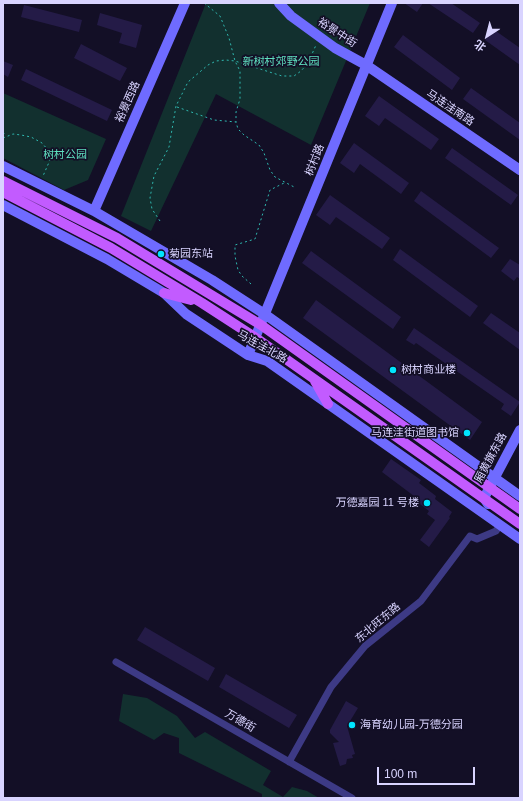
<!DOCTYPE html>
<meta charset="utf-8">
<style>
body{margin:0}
#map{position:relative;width:523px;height:801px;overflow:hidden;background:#130f26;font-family:Helvetica,"Noto Sans SC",sans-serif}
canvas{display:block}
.frame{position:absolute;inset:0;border:4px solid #d9d4ff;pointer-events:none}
.north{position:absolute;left:467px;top:16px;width:40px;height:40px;-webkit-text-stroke:3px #130f26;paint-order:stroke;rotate:216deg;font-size:11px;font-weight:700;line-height:16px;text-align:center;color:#d9d4ff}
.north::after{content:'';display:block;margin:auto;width:14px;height:18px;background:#d9d4ff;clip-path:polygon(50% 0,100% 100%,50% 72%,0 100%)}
.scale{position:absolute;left:377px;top:767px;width:98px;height:18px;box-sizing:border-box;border:2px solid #d9d4ff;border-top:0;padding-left:5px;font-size:12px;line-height:14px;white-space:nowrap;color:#d9d4ff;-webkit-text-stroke:3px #130f26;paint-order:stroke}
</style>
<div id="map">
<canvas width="523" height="801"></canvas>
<div class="frame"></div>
<div class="north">北</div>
<div class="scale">100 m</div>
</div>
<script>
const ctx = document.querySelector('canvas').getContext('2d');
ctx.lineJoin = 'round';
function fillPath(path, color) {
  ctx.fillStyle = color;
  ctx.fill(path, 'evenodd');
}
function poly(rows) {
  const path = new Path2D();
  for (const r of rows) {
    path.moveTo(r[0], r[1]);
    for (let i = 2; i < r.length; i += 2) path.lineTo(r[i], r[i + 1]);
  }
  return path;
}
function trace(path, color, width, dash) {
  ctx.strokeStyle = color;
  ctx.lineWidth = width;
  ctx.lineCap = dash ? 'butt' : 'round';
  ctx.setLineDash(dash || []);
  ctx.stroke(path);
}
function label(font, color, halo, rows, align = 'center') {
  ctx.font = font + ' Helvetica,"Noto Sans SC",sans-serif';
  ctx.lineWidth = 3.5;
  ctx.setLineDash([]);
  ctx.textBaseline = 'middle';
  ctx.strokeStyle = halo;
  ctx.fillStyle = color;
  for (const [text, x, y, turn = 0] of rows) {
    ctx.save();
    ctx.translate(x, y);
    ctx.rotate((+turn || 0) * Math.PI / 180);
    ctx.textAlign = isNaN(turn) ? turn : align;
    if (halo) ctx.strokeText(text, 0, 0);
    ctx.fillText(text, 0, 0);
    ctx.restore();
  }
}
fillPath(poly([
 [206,3,370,3,311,145,216,94,151,231,121,216],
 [3,93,106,139,88,180,64,190,3,158],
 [123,694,147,698,177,716,195,738,205,732,271,771,263,785,283,797,292,787,307,791,319,798,262,798,262,794,179,753,179,738,164,733,154,740,119,721]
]), '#12302f');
fillPath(poly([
 [404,3,423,3,417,12],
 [428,3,451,3,480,23,473,33],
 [24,5,82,20,79,32,21,17],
 [100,13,142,25,136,48,119,43,122,33,97,25],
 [493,29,520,48,520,65,485,40],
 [403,35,460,78,452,90,394,47],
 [81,44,127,68,120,81,74,58],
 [3,61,13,65,8,77,3,74],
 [26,69,112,110,107,121,21,80],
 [471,88,520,123,520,140,463,99],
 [379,96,439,139,431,150,385,118,379,126,365,116],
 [354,143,409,183,401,194,360,164,354,173,340,163],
 [452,148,518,195,511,205,445,158],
 [421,191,499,248,491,258,414,201],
 [330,195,390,238,382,249,336,217,330,225,316,215],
 [400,249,478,306,470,317,393,260],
 [311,251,401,317,393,329,302,263],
 [510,259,520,265,520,279,517,277,514,281,501,271],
 [316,300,482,422,470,440,303,318],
 [491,313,520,333,520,350,483,323],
 [414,328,520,402,511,416,501,409,504,404,416,343,414,345,406,340],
 [391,459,421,480,419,483,436,496,435,499,452,512,449,517,450,518,429,547,420,540,435,520,427,514,429,511,412,498,414,496,382,472],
 [145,627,215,668,208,681,137,640],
 [226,674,297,715,289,728,219,687],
 [346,701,358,708,347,726,355,754,352,755,353,758,347,759,346,764,340,766,333,743,339,742,330,733,330,730]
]), '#241b47');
trace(poly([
 [204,3,220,16,229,38,235,61,240,71,240,99,236,112,236,122],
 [177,107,214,120,236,122,238,129,244,135,259,145,264,153,270,170,275,177,296,188],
 [3,132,6,136],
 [3,138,13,134,21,135,31,137,42,143,48,150,50,160,43,176],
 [160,221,152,209,150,198,154,176,169,147,176,106,188,82,208,65,216,61,226,60,235,61,282,76,294,76,301,71,308,63,316,45],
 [251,284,242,276,238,270,235,256,235,245,255,239,270,190,284,183]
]), '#2fb8b0', 1, [2, 3]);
trace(poly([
 [116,662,352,798],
 [289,762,331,687,365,646,421,601,470,536,477,539,496,531,500,525]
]), '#3d3a85', 7);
trace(poly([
 [279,3,291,16,335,48,366,65,520,170],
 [3,166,94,211,212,280,266,315,520,496],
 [3,205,107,259,164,293,186,314,248,355,267,361,520,539],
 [94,211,185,3],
 [248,355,392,3],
 [488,504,484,498,520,430]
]), '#6f6bff', 10);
trace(poly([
 [3,181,117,238,261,325,520,509],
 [3,192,111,248,202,303,256,338,520,524],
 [164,293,191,300],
 [315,381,328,404]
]), '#c25bff', 10);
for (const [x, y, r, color] of [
 [161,254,4,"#00e5ff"],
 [393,370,4,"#00e5ff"],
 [467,433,4,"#00e5ff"],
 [427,503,4,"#00e5ff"],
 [352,725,4,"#00e5ff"]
]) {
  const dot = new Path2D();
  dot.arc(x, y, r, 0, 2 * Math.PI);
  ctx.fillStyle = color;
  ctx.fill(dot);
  trace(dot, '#130f26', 1.5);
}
label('11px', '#d9d4ff', '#130f26', [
 ["裕景中街",337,33,33],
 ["裕景西路",128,102,-66],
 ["马连洼南路",450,108,34],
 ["树村路",315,160,-68],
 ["马连洼北路",262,347,29],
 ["厢黄旗东路",491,458,-62],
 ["东北旺东路",378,623,-40],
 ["万德街",240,721,30]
]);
label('11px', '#5fe0c0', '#130f26', [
 ["新树村郊野公园",281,62],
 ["树村公园",65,155]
]);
label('11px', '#d9d4ff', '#130f26', [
 ["菊园东站",169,254],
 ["树村商业楼",401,370],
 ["马连洼街道图书馆",459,433,"right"],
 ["万德嘉园 11 号楼",419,503,"right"],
 ["海育幼儿园-万德分园",360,725]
], 'left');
</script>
